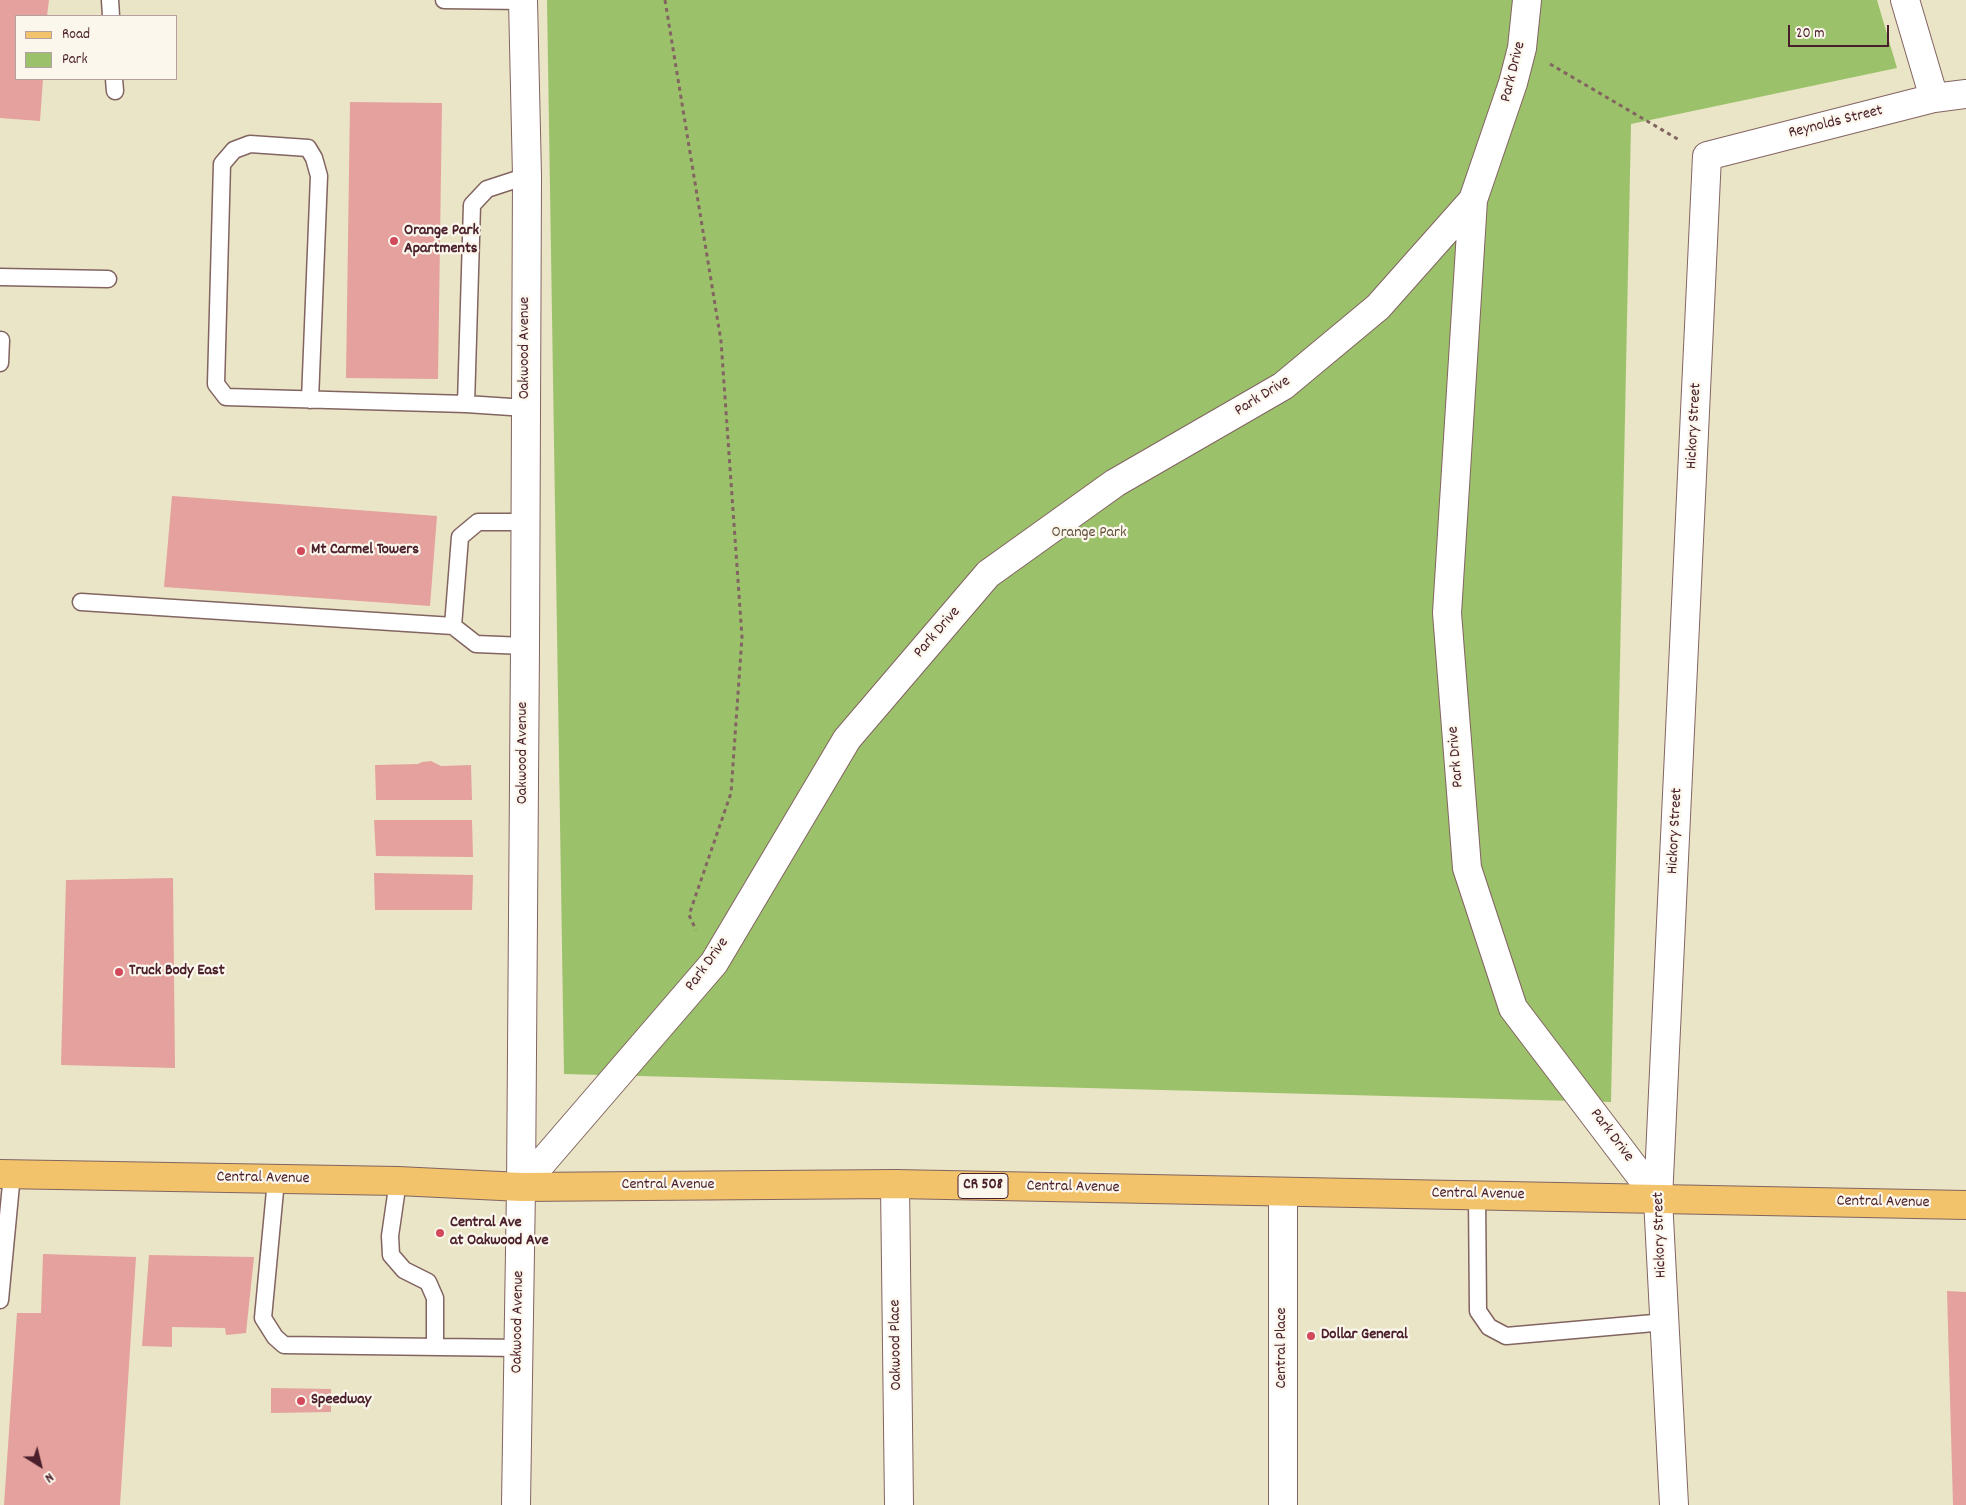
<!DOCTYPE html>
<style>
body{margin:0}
#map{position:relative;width:1966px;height:1505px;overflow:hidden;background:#eae5c6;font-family:Dekko,sans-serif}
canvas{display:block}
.legend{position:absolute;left:15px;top:15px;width:162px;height:65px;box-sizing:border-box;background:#fbf7ec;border:1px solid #b4a19f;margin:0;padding:6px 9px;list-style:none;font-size:15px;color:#4a1f2b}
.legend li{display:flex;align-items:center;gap:10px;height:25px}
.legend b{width:25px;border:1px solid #b4a19f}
.north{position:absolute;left:15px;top:1440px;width:50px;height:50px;-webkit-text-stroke:4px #fbf7ec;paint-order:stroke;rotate:144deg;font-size:14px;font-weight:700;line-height:20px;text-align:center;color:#4a1f2b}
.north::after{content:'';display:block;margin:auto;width:18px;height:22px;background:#4a1f2b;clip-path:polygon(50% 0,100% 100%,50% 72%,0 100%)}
.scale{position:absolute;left:1788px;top:25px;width:101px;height:22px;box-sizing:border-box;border:2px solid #4a1f2b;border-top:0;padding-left:6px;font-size:15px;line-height:18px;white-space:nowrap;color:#4a1f2b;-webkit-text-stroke:4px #fbf7ec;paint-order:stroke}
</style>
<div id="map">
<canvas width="1966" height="1505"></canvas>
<ul class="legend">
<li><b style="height:6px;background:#f2c36a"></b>Road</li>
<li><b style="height:14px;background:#9cc16b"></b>Park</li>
</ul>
<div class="north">N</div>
<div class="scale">20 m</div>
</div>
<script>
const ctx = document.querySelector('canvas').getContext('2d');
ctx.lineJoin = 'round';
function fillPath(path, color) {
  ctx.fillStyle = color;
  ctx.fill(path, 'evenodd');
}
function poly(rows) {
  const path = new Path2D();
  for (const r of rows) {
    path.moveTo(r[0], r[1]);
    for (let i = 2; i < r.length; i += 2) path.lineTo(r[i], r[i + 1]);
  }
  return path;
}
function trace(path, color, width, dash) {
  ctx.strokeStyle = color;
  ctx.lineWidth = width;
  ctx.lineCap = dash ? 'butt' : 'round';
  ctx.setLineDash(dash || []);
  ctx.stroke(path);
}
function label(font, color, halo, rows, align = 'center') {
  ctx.font = font + ' Dekko,sans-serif';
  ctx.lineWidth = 4.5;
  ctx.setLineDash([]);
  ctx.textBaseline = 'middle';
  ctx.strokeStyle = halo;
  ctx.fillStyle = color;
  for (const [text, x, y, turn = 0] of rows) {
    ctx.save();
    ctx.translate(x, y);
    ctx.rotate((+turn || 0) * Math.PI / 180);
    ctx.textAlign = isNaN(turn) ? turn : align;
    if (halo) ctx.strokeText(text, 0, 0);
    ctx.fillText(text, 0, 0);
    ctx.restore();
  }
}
fillPath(poly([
 [547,0,1877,0,1897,68,1631,124,1611,1102,564,1074]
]), '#9cc16b');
fillPath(poly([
 [0,0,49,0,47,16,16,16,16,79,43,79,40,121,0,118],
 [350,102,442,103,438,379,346,378],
 [172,496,437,516,430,606,164,587],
 [431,761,441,766,471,765,472,800,376,800,375,765,418,764,422,762],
 [374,820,472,820,473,857,376,856],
 [374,873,473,875,472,910,375,910],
 [173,878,175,1068,61,1065,66,880],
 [43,1254,136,1257,120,1505,4,1505,17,1313,41,1313],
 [149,1255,254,1257,246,1333,226,1335,225,1328,172,1327,172,1347,142,1346],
 [1947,1291,1966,1292,1966,1505,1953,1505],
 [271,1388,331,1389,331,1412,271,1413]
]), '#e4a19e');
const service = poly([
 [110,0,111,16],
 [444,0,523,1],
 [114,79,115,91],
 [0,277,108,279],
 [0,340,1,340,0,363],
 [310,400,319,176,314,158,308,148,250,144,234,150,222,164,216,384,226,397,466,404,526,408],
 [466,404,472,205,487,189,527,176],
 [81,602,453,626,476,644,525,646],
 [453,626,460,537,478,522,525,522],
 [276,1180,263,1318,275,1337,284,1345,519,1348],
 [398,1181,390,1236,391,1255,404,1270,428,1282,435,1298,435,1347],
 [1477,1195,1478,1311,1489,1327,1506,1336,1665,1322],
 [0,1300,12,1174]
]);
const minor = poly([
 [1905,0,1934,98],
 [1473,200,1447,613,1467,868,1513,1008,1658,1199],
 [895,1184,899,1505],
 [521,1187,714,963,847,739,988,574,1115,483,1283,386,1378,307,1473,200,1513,83,1522,48,1527,0],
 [1283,1192,1283,1505],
 [516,1505,521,1187,525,646,527,176,523,0],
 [1674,1505,1658,1199,1707,156,1934,98,1966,94]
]);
const primary = poly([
 [0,1174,398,1181,521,1187,895,1184,1966,1205]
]);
trace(service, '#826461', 19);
trace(minor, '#826461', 30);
trace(primary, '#826461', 30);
trace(poly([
 [665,0,721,341,742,637,731,793,689,915,696,930],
 [1550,64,1681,141]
]), '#826461', 3, [4, 4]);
trace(service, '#fff', 16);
trace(minor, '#fff', 28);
trace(primary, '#f2c36a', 28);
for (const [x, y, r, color] of [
 [394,241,5,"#d1495b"],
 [301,551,5,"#d1495b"],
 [119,972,5,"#d1495b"],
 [440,1233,5,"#d1495b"],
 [1311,1336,5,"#d1495b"],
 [301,1401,5,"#d1495b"]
]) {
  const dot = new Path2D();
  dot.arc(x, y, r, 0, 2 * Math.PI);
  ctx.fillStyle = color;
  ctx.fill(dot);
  trace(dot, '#fbf7ec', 2);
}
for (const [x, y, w] of [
 [983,1186,50]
]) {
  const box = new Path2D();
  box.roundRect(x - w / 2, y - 12.5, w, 25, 4);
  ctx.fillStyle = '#fbf7ec';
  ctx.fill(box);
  trace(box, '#4a1f2b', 1);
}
label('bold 15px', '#4a1f2b', null, [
 ["CR 508",983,1186]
]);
label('16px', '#4a1f2b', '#fbf7ec', [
 ["Park Drive",1514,72,-76],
 ["Reynolds Street",1836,123,-14],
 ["Oakwood Avenue",526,348,-90],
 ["Park Drive",1263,397,-32],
 ["Hickory Street",1695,426,-87],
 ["Park Drive",938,633,-49],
 ["Oakwood Avenue",524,753,-90],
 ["Park Drive",1457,757,-95],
 ["Hickory Street",1676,831,-87],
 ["Park Drive",708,965,-54],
 ["Park Drive",1611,1136,53],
 ["Central Avenue",263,1179,1],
 ["Central Avenue",668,1186],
 ["Central Avenue",1073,1188,1],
 ["Central Avenue",1478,1195,1],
 ["Central Avenue",1883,1203,1],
 ["Hickory Street",1661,1235,-92],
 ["Oakwood Avenue",519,1322,-89],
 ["Oakwood Place",897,1345,-91],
 ["Central Place",1283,1348,-90]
]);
label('bold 16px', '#4a1f2b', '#fbf7ec', [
 ["Orange Park",404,232],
 ["Apartments",404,250],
 ["Mt Carmel Towers",311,551],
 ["Truck Body East",129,972],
 ["Central Ave",450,1224],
 ["at Oakwood Ave",450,1242],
 ["Dollar General",1321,1336],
 ["Speedway",311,1401]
], 'left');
label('16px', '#63503e', '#fbf7ec', [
 ["Orange Park",1089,534]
]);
</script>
